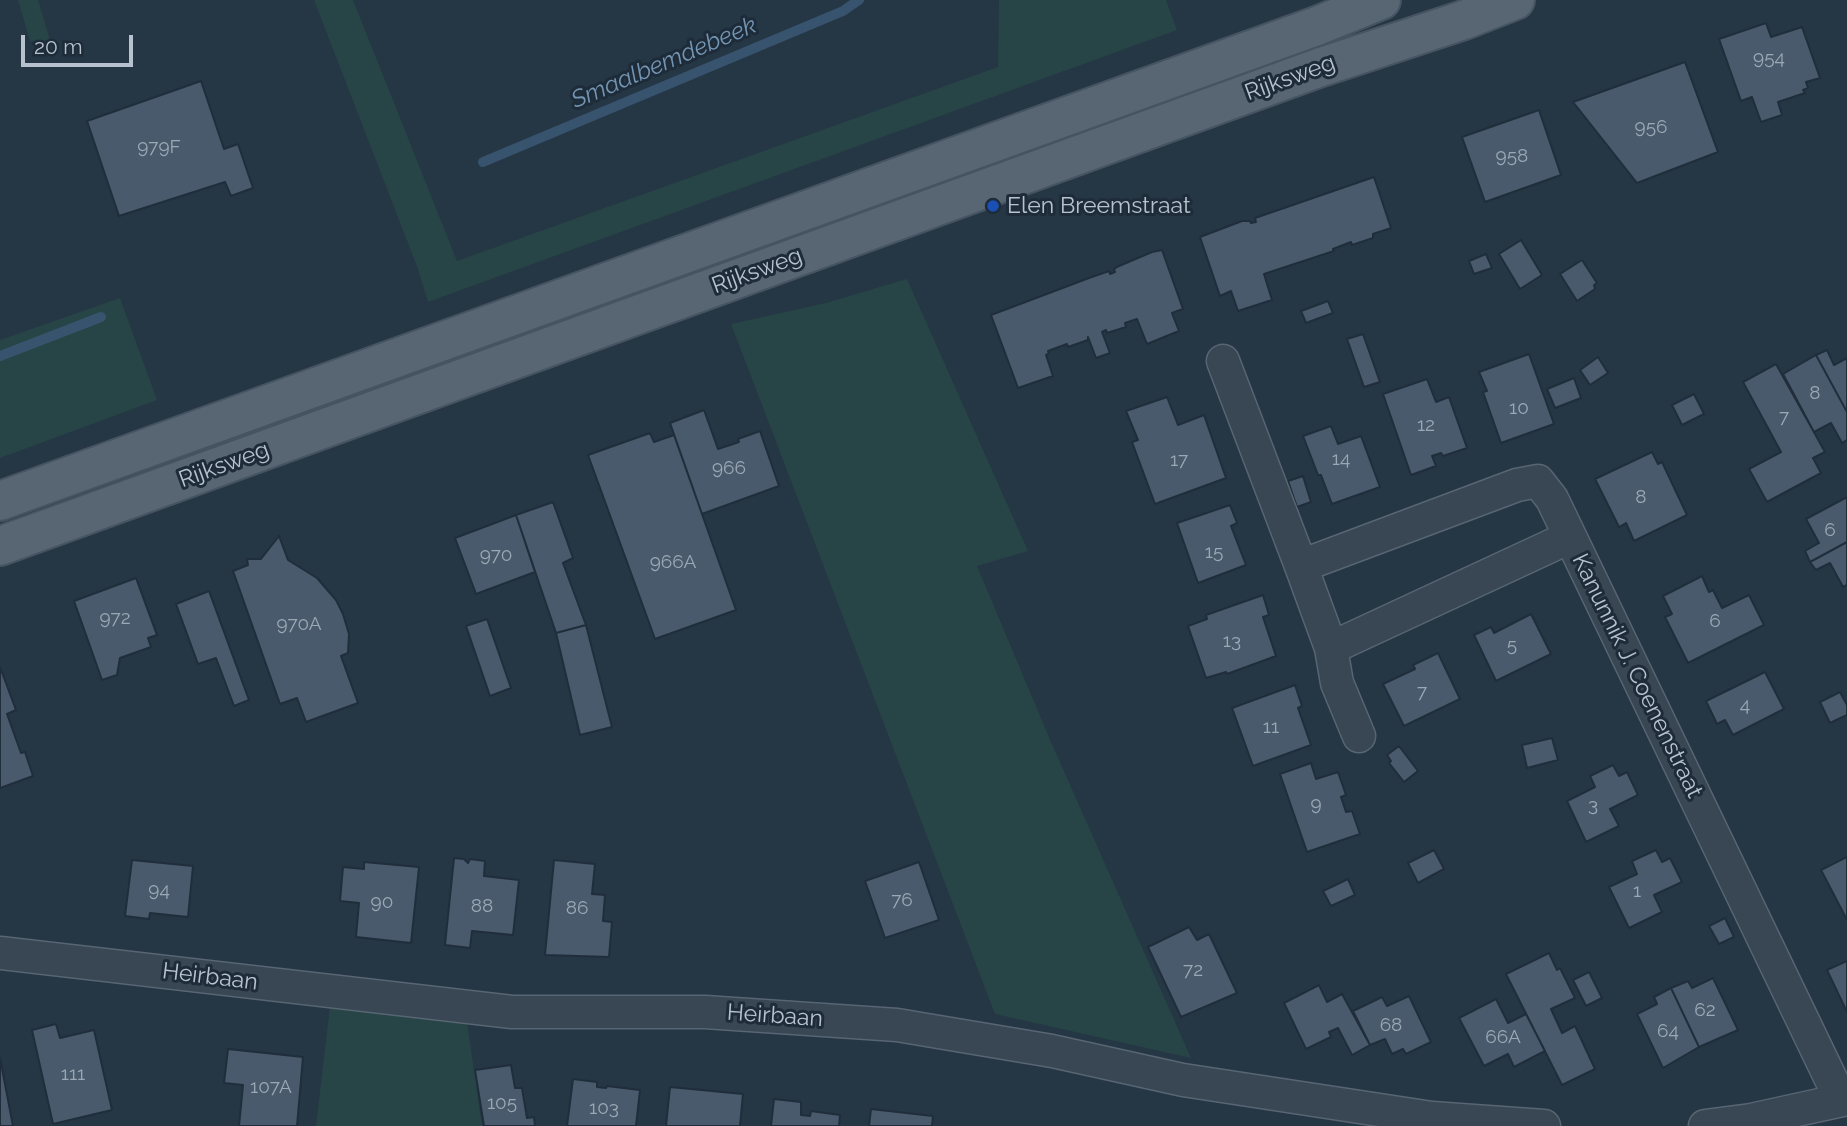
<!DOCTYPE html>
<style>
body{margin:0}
#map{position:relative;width:1847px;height:1126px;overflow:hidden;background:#253645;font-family:Raleway,sans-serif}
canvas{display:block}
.scale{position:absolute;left:21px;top:35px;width:112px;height:32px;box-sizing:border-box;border:4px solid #b7c2ce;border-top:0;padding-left:9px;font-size:21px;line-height:24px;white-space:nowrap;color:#b7c2ce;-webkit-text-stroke:5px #1e2c3a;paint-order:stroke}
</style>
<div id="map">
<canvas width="1847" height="1126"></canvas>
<div class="scale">20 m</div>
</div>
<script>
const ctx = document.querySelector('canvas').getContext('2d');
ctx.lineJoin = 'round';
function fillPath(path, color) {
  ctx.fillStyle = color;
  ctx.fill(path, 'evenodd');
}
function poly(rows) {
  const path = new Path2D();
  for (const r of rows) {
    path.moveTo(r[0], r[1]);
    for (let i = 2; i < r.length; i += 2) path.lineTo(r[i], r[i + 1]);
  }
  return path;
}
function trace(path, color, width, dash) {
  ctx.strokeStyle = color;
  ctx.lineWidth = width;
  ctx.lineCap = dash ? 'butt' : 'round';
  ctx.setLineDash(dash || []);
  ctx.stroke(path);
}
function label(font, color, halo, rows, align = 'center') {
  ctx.font = font + ' Raleway,sans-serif';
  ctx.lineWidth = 6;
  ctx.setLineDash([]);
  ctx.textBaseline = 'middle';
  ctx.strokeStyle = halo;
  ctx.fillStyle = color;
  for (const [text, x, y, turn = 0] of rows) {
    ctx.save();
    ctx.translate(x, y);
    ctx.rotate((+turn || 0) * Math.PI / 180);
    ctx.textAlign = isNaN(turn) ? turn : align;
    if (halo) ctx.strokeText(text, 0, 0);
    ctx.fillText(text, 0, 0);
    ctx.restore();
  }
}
fillPath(poly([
 [18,0,38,0,50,40,30,41],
 [314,0,353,0,457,261,998,67,999,0,1166,0,1177,30,428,302,418,269],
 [907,279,1028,551,977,566,1051,742,1191,1058,995,1014,731,324,826,303],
 [120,298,157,400,0,458,0,340],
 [330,1006,467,1022,482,1126,316,1126]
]), '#274546');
trace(poly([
 [483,162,843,11,859,0],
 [0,356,101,317]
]), '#37536d', 10);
const building = poly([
 [1766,23,1771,37,1802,27,1820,78,1806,82,1808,88,1803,90,1805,93,1778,102,1782,115,1761,122,1752,97,1741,101,1719,39,1766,23],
 [1685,62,1718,152,1637,183,1573,102,1685,62],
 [201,81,224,149,238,144,253,188,231,196,225,182,119,216,87,121,201,81],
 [1539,110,1561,175,1485,202,1462,137,1539,110],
 [1374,177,1391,228,1373,234,1373,238,1352,245,1351,242,1333,249,1334,251,1264,274,1272,300,1238,311,1231,291,1220,296,1200,237,1242,221,1250,221,1251,223,1256,222,1255,218,1374,177],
 [1521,240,1542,275,1520,289,1499,254,1521,240],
 [1162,250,1183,309,1172,313,1179,331,1147,344,1137,319,1125,323,1126,327,1107,333,1106,330,1102,332,1110,353,1096,358,1088,337,1088,340,1068,347,1067,344,1048,351,1049,353,1046,355,1053,376,1018,388,991,315,1089,278,1109,271,1110,274,1115,272,1114,269,1119,266,1152,252,1162,250],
 [1486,254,1492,268,1474,274,1469,261,1486,254],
 [1582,260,1597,283,1594,285,1595,289,1577,301,1560,274,1582,260],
 [1328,301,1333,313,1306,323,1301,311,1328,301],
 [1363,334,1380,382,1364,387,1347,339,1363,334],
 [1827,350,1834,365,1847,358,1847,412,1816,355,1827,350],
 [1529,354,1554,424,1501,443,1483,392,1487,391,1479,372,1529,354],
 [1816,355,1847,412,1847,440,1842,443,1831,423,1814,432,1783,374,1816,355],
 [1598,357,1608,373,1590,385,1580,370,1598,357],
 [1776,364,1825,452,1813,458,1821,473,1767,502,1749,469,1781,452,1743,382,1776,364],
 [1574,378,1581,398,1555,408,1547,389,1574,378],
 [1427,379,1436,402,1449,397,1467,448,1443,456,1441,453,1432,456,1436,466,1411,475,1383,394,1427,379],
 [1694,394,1704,414,1682,425,1672,405,1694,394],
 [1167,397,1178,425,1204,415,1226,478,1155,504,1132,442,1138,440,1126,411,1167,397],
 [704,410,718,449,739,442,738,439,760,431,779,486,702,514,670,423,704,410],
 [1331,426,1338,444,1361,436,1380,487,1332,504,1321,475,1318,475,1303,436,1331,426],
 [650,433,654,442,674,435,736,610,655,639,588,455,650,433],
 [1652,452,1658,464,1662,462,1687,515,1634,541,1626,523,1619,527,1595,479,1652,452],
 [1303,476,1311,502,1297,507,1288,481,1303,476],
 [1847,497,1847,542,1810,562,1805,551,1819,543,1806,519,1847,497],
 [553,502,573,558,563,563,586,625,556,633,516,515,553,502],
 [1230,505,1237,523,1231,526,1246,565,1198,583,1177,523,1230,505],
 [516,515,535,572,476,594,455,538,516,515],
 [279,536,288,560,317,578,336,600,343,614,349,634,348,653,341,656,358,703,306,722,297,698,280,704,233,571,248,565,247,559,261,559,279,536],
 [1847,542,1847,585,1843,587,1830,563,1816,570,1810,562,1847,542],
 [1702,576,1709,592,1713,590,1722,608,1749,595,1764,625,1688,663,1665,617,1672,614,1663,596,1702,576],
 [136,578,157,635,148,638,151,647,120,658,117,675,102,680,74,601,136,578],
 [209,591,249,700,234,706,216,658,198,664,176,604,209,591],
 [1263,595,1269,615,1263,617,1276,656,1227,674,1226,672,1206,678,1188,626,1207,619,1206,615,1263,595],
 [1531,614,1551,654,1496,681,1474,635,1491,627,1494,633,1531,614],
 [487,619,511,688,490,696,466,626,487,619],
 [586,625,612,727,580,735,556,633,586,625],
 [1438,653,1460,699,1404,726,1383,684,1415,669,1413,665,1438,653],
 [0,667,16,710,7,714,21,753,25,752,33,776,0,788,0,667],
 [1765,672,1784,709,1733,735,1725,720,1717,724,1706,701,1765,672],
 [1295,685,1302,706,1298,708,1311,745,1253,766,1232,708,1295,685],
 [1840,692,1847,705,1847,715,1830,723,1820,702,1840,692],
 [1552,738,1558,760,1527,768,1522,745,1552,738],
 [1399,746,1418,771,1404,782,1389,763,1391,761,1387,755,1399,746],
 [1311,763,1316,779,1338,772,1346,795,1341,797,1346,812,1352,811,1360,834,1307,852,1280,774,1311,763],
 [1613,765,1619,776,1627,772,1638,795,1610,809,1619,826,1586,842,1567,801,1595,787,1590,776,1613,765],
 [1434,850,1444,869,1418,883,1408,863,1434,850],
 [1656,850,1662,862,1670,858,1682,882,1654,895,1662,912,1629,928,1609,887,1637,874,1632,861,1656,850],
 [1847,857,1847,920,1821,870,1847,857],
 [454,858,464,859,468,863,470,859,485,861,484,876,519,880,513,935,472,931,470,948,445,945,454,858],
 [132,860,193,866,188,917,150,913,149,919,125,916,132,860],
 [554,860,595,864,592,894,605,895,603,921,612,922,609,957,545,955,554,860],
 [364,862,419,867,411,943,356,937,359,903,340,901,343,867,364,869,364,862],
 [919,862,939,920,885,938,865,881,919,862],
 [1348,879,1355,895,1331,906,1323,891,1348,879],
 [1725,918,1734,937,1719,944,1709,926,1725,918],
 [1189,927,1197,940,1209,934,1237,993,1181,1017,1148,947,1189,927],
 [1549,953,1557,970,1560,968,1575,998,1551,1009,1562,1033,1575,1026,1595,1069,1562,1085,1506,974,1549,953],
 [1847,961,1847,1012,1827,970,1847,961],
 [1589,972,1602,998,1586,1006,1573,980,1589,972],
 [1713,978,1738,1030,1699,1047,1671,988,1688,981,1692,988,1713,978],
 [1319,985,1327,1002,1342,994,1370,1045,1352,1055,1338,1028,1329,1032,1331,1037,1306,1049,1284,1003,1319,985],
 [1671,988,1699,1047,1663,1068,1637,1014,1657,1004,1654,997,1671,988],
 [1409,996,1431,1042,1406,1054,1403,1049,1392,1054,1385,1039,1370,1045,1353,1011,1382,997,1387,1006,1409,996],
 [1496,999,1508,1023,1526,1014,1545,1051,1514,1067,1508,1054,1484,1066,1459,1018,1496,999],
 [56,1024,60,1038,94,1030,112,1110,53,1124,32,1030,56,1024],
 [228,1049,303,1057,297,1126,239,1126,243,1085,224,1083,228,1049],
 [0,1058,13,1126,0,1126,0,1058],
 [511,1065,515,1088,522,1088,527,1118,534,1117,535,1126,484,1126,475,1070,511,1065],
 [573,1079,597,1082,597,1087,606,1088,607,1086,640,1090,636,1126,567,1126,573,1079],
 [670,1087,743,1094,740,1126,666,1126,670,1087],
 [774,1099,801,1102,801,1115,810,1116,811,1111,840,1115,839,1126,771,1126,774,1099],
 [871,1109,933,1116,932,1126,869,1126,871,1109]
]);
fillPath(building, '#485a6b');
trace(building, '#202e3c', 2);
const minor = poly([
 [1223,361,1301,566,1331,648,1337,683,1359,736],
 [1301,566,1517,485,1538,481,1552,499,1841,1100],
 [1331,648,1570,537],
 [0,953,512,1012,705,1012,897,1025,1052,1051,1183,1080,1432,1118,1544,1126],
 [1705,1126,1751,1120,1847,1099]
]);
const primary = poly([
 [0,501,1317,26,1381,0],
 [0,546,1321,67,1464,20,1515,0]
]);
trace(minor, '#586572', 35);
trace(primary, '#465361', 42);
trace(minor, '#394754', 32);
trace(primary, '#586674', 38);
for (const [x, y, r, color] of [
 [993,206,7,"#1a4fb4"]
]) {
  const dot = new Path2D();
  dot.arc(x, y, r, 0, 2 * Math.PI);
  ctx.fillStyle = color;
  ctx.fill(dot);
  trace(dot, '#1e2c3a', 2.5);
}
label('19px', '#9ba8b5', null, [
 ["954",1769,58],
 ["956",1651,127],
 ["979F",159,147],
 ["958",1512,156],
 ["8",1815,393],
 ["10",1519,408],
 ["7",1784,417],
 ["12",1426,425],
 ["14",1341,459],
 ["17",1179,460],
 ["966",729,468],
 ["8",1641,497],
 ["6",1830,530],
 ["15",1214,552],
 ["970",496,555],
 ["966A",673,562],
 ["972",115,618],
 ["6",1715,621],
 ["970A",299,624],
 ["13",1232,641],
 ["5",1512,645],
 ["7",1422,692],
 ["4",1745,705],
 ["11",1271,727],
 ["9",1316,804],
 ["3",1593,805],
 ["94",159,890],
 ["1",1637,891],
 ["76",902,900],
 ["90",382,902],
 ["88",482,906],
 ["86",577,908],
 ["72",1193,970],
 ["62",1705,1010],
 ["68",1391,1025],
 ["64",1668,1031],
 ["66A",1503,1037],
 ["111",73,1074],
 ["107A",271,1087],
 ["105",502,1103],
 ["103",604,1108]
]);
label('23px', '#b7c2ce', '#1e2c3a', [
 ["Rijksweg",1290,78,-20],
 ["Rijksweg",757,271,-20],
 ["Rijksweg",224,465,-20],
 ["Kanunnik J. Coenenstraat",1637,676,64],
 ["Heirbaan",210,977,7],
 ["Heirbaan",775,1016,4]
]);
label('23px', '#b7c2ce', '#1e2c3a', [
 ["Elen Breemstraat",1007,206]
], 'left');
label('italic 24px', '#7496b3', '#1e2c3a', [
 ["Smaalbemdebeek",664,63,-23]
]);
</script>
